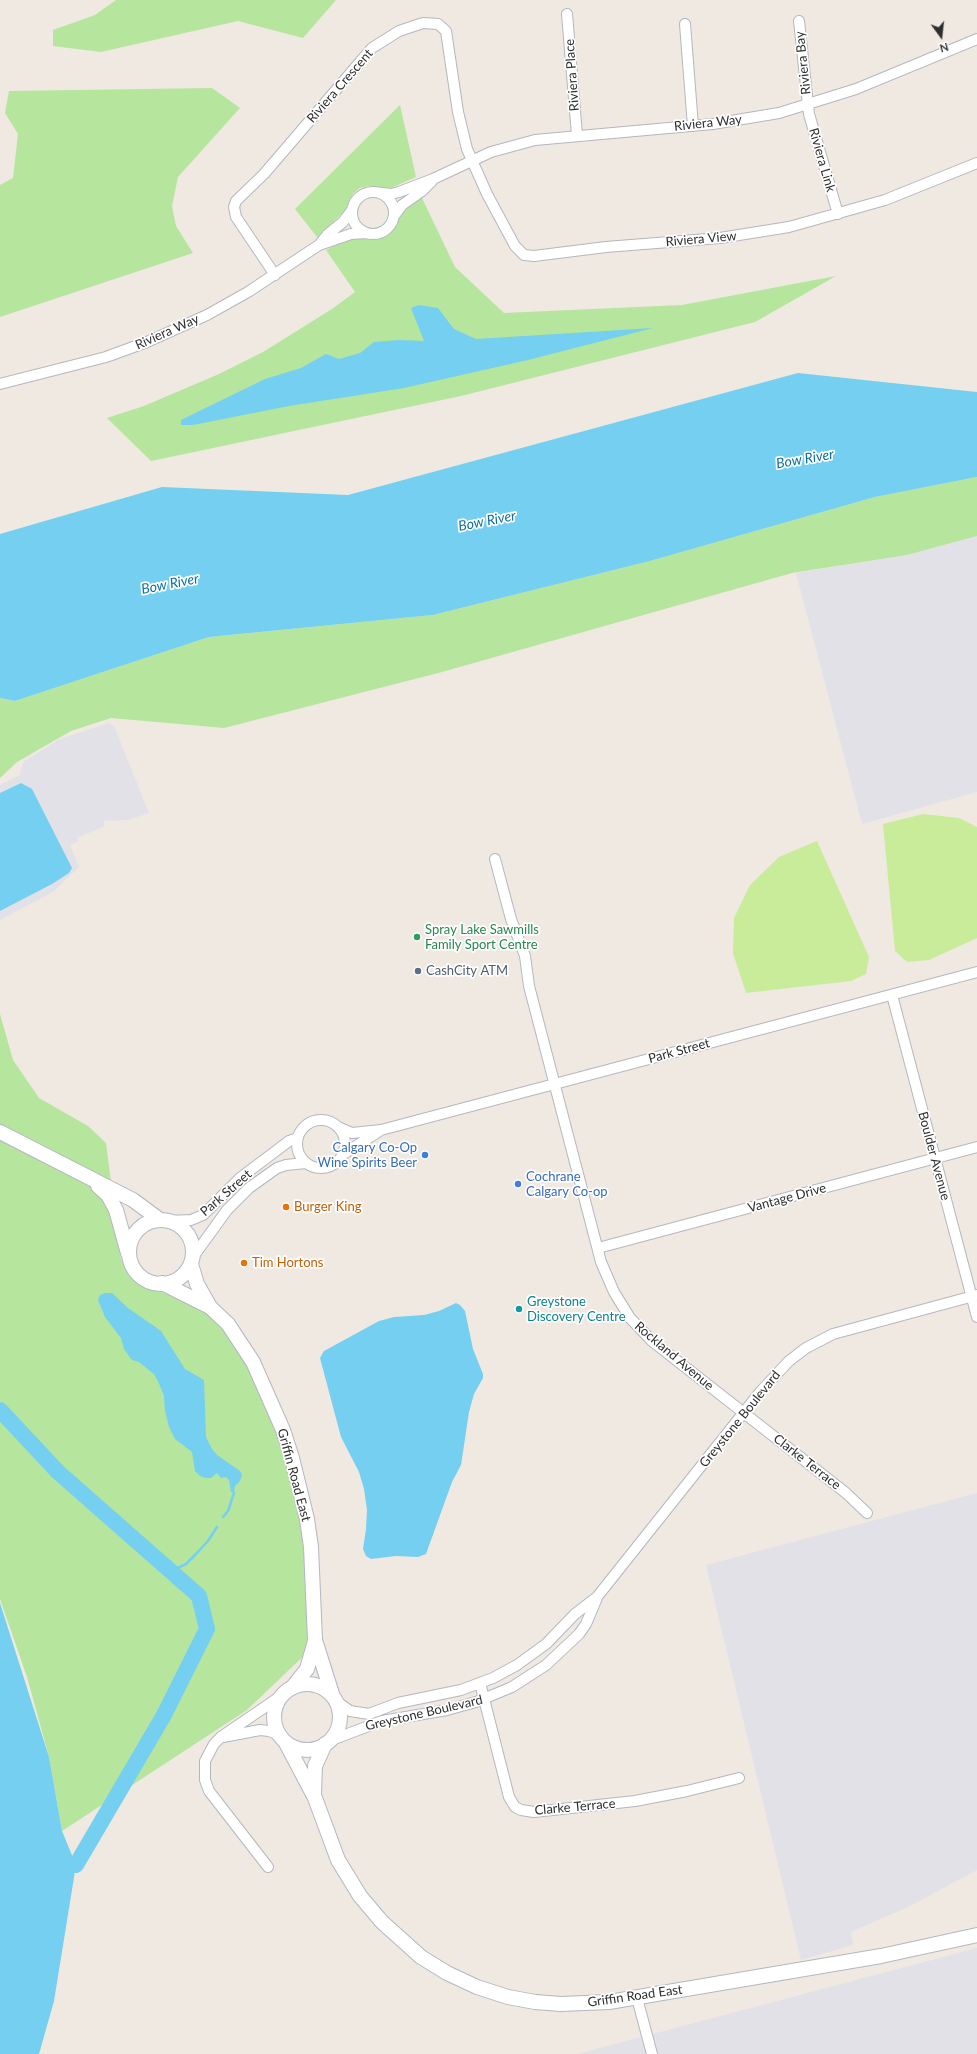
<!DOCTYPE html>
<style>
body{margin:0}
#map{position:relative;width:977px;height:2054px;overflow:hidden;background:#efe9e1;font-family:Lato,sans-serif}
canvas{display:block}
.north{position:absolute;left:921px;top:16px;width:40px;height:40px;-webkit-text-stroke:3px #fff;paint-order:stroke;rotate:165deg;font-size:11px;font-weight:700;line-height:16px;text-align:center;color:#2e2e2e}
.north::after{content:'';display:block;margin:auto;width:14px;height:18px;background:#2e2e2e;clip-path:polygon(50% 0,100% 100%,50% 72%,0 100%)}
</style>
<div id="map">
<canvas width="977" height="2054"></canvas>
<div class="north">N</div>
</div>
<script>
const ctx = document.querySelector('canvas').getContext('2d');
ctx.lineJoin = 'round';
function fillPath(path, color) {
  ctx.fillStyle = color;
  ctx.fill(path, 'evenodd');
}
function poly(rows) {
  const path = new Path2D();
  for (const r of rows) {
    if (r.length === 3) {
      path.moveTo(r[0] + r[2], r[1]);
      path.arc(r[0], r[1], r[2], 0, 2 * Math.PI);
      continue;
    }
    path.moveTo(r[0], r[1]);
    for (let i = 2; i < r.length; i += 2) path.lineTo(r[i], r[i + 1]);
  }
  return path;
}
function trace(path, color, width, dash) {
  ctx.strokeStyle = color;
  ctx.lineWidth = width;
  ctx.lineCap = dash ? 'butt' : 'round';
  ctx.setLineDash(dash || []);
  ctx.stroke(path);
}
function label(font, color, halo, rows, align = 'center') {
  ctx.font = font + ' Lato,sans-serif';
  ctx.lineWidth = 3.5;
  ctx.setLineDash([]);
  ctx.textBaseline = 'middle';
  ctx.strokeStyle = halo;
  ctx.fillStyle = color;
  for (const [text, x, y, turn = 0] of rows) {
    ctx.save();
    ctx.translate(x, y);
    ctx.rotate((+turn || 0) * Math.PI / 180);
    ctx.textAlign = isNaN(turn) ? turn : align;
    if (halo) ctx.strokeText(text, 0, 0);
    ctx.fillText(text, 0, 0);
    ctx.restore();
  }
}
fillPath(poly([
 [977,536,977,792,862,824,796,573,907,555],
 [109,723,114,726,149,813,128,820,103,821,105,826,77,838,79,841,70,845,79,867,53,892,0,920,0,785,20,775,23,762,60,739],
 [977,1493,977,1870,912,1905,851,1932,853,1945,801,1960,706,1565],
 [977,1948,977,2054,577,2054]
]), '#e3e1e8');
fillPath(poly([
 [116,0,336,0,303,38,238,21,101,52,53,46,53,30,95,15],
 [212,88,240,108,178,177,172,206,176,226,193,253,0,317,0,185,13,178,18,134,5,113,9,91],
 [400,105,416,177,391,188,368,186,360,188,353,194,346,210,317,237,295,209],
 [422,198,455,267,504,313,682,305,836,276,755,322,461,396,151,461,107,418,144,406,219,374,263,352,332,309,355,292,326,250,353,237,374,240,385,235,397,216],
 [977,477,977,536,907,555,792,573,442,672,224,728,111,718,71,731,17,762,0,778,0,698,15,701,209,637,433,615,650,561,875,497],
 [0,1014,13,1060,39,1098,88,1126,106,1143,121,1259,148,1288,210,1307,244,1346,300,1489,312,1648,247,1710,62,1831,49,1757,27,1677,0,1599]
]), '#b6e59e');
fillPath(poly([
 [923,814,959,818,977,827,977,938,929,960,907,962,895,951,883,824],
 [817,841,869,957,866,974,851,981,746,993,733,953,734,918,750,885,779,857]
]), '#c9ec9a');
fillPath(poly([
 [419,305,438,308,454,329,476,339,653,328,528,360,404,388,289,406,193,425,181,425,181,420,265,379,301,368,326,354,339,359,360,353,374,342,399,340,424,341,411,308],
 [798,373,977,392,977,477,875,497,650,561,433,615,209,637,15,701,0,698,0,534,162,487,348,495],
 [21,783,32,789,72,868,69,873,52,884,0,911,0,793],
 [105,1293,112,1293,128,1308,161,1331,185,1369,204,1380,206,1437,212,1449,217,1455,240,1471,242,1475,240,1481,235,1486,234,1493,231,1492,229,1480,226,1477,221,1478,217,1473,211,1478,206,1478,200,1476,195,1471,192,1452,175,1439,169,1427,165,1411,164,1396,158,1381,154,1374,139,1362,132,1360,124,1349,121,1338,105,1317,98,1300,100,1295],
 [456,1303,460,1305,465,1311,473,1349,483,1374,483,1378,474,1394,469,1412,461,1465,452,1482,426,1554,418,1557,396,1556,371,1559,366,1556,363,1549,366,1529,367,1510,364,1489,359,1472,341,1437,320,1358,324,1351,379,1321,394,1317,424,1315,439,1311],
 [0,1603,49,1757,62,1831,76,1865,54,2001,39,2054,0,2054]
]), '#75cff0');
trace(poly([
 [223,1517,228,1511,234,1493],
 [171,1571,186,1564,196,1554,208,1541,217,1527]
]), '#75cff0', 2.5);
trace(poly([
 [0,1410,58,1472,199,1596,207,1629,164,1715,76,1865]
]), '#75cff0', 16);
const minor = poly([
 [567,14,577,135],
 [799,21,809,114,838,214],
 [685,24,693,126],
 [374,192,391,194,399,192,433,179,491,152,535,140,713,124,779,113,856,89,977,39],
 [373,213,21],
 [394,216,402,205,422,191,432,181],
 [319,245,351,234,367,233],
 [275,275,236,217,234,207,236,201,264,174,372,48,399,31,423,23,438,24,446,31,458,112,467,149,487,194,515,246,524,255,534,256,606,247,720,238,789,227,885,200,977,163],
 [0,384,106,357,147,342,207,315,248,292,319,245,327,235,343,222,352,210],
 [495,859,511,919,525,956,529,986,601,1262,614,1292,630,1318,652,1341,846,1493,867,1513],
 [892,995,977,1317],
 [321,1144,24],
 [338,1127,352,1133,381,1130,342,1155],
 [381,1130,977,972],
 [169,1221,191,1220,203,1215,240,1178,289,1141,298,1138],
 [598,1248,977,1147],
 [193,1257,227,1210,249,1188,277,1168,286,1165,306,1163],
 [480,1683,509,1797,515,1807,521,1810,534,1812,635,1801,687,1791,739,1778],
 [336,1701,350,1711,369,1714,398,1703,461,1690,493,1678,517,1665,546,1644,575,1614,597,1597,760,1392,789,1361,806,1348,833,1334,977,1295],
 [223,1737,260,1730,269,1731,279,1735],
 [329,1741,382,1721,447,1710,476,1702,512,1687,546,1665,579,1634,586,1624,597,1598],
 [268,1867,209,1791,205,1780,205,1761,214,1744,221,1737,281,1696],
 [637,1998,652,2054]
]);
const secondary = poly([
 [0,1132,133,1200,160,1220],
 [98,1186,108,1195,116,1210,128,1253],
 [161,1252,32],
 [191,1264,197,1284,210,1307,228,1324,253,1362,283,1430,292,1458,307,1519,311,1547,315,1640,333,1697],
 [162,1283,210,1307],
 [307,1717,33],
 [292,1688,307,1669,315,1641],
 [286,1743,315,1798,338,1860,360,1896,382,1922,421,1957,447,1973,477,1987,508,1997,535,2002,561,2004,609,2002,881,1956,977,1935],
 [314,1794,315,1766,325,1744]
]);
trace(minor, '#b4b7c1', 12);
trace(secondary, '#b4b7c1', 16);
trace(minor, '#fff', 10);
trace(secondary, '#fff', 14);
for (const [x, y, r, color] of [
 [417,937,4,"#2e9e5b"],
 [418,971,4,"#5c6f8a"],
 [425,1155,4,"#3f7fe0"],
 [518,1184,4,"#3f7fe0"],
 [286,1207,4,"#e8710a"],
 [244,1263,4,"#e8710a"],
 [519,1309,4,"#0f9aa8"]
]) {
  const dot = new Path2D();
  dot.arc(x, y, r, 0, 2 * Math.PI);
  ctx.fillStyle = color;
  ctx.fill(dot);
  trace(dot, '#fff', 1.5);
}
label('13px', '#2e2e2e', '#fff', [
 ["Riviera Bay",803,63,-96],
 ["Riviera Place",572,75,-94],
 ["Riviera Crescent",340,86,-49],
 ["Riviera Way",708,123,-6],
 ["Riviera Link",822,160,74],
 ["Riviera View",701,239,-5],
 ["Riviera Way",167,332,-24],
 ["Park Street",679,1051,-15],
 ["Boulder Avenue",934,1156,75],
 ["Park Street",226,1193,-41],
 ["Vantage Drive",787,1198,-15],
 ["Rockland Avenue",674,1356,40],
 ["Greystone Boulevard",740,1419,-51],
 ["Clarke Terrace",807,1462,38],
 ["Griffin Road East",294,1475,75],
 ["Greystone Boulevard",424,1713,-13],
 ["Clarke Terrace",575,1807,-5],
 ["Griffin Road East",635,1996,-8]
]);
label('13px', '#27864d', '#fff', [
 ["Spray Lake Sawmills",425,930],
 ["Family Sport Centre",425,945]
], 'left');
label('13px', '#4e5e75', '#fff', [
 ["CashCity ATM",426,971]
], 'left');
label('13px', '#366cbe', '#fff', [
 ["Calgary Co-Op",417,1148],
 ["Wine Spirits Beer",417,1163],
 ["Cochrane",526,1177,"left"],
 ["Calgary Co-op",526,1192,"left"]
], 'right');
label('13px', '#c56008', '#fff', [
 ["Burger King",294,1207],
 ["Tim Hortons",252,1263]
], 'left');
label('13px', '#0d838f', '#fff', [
 ["Greystone",527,1302],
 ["Discovery Centre",527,1317]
], 'left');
label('italic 14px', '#0d6fa3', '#fff', [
 ["Bow River",805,459,-10],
 ["Bow River",487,521,-11],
 ["Bow River",170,584,-11]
]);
</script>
